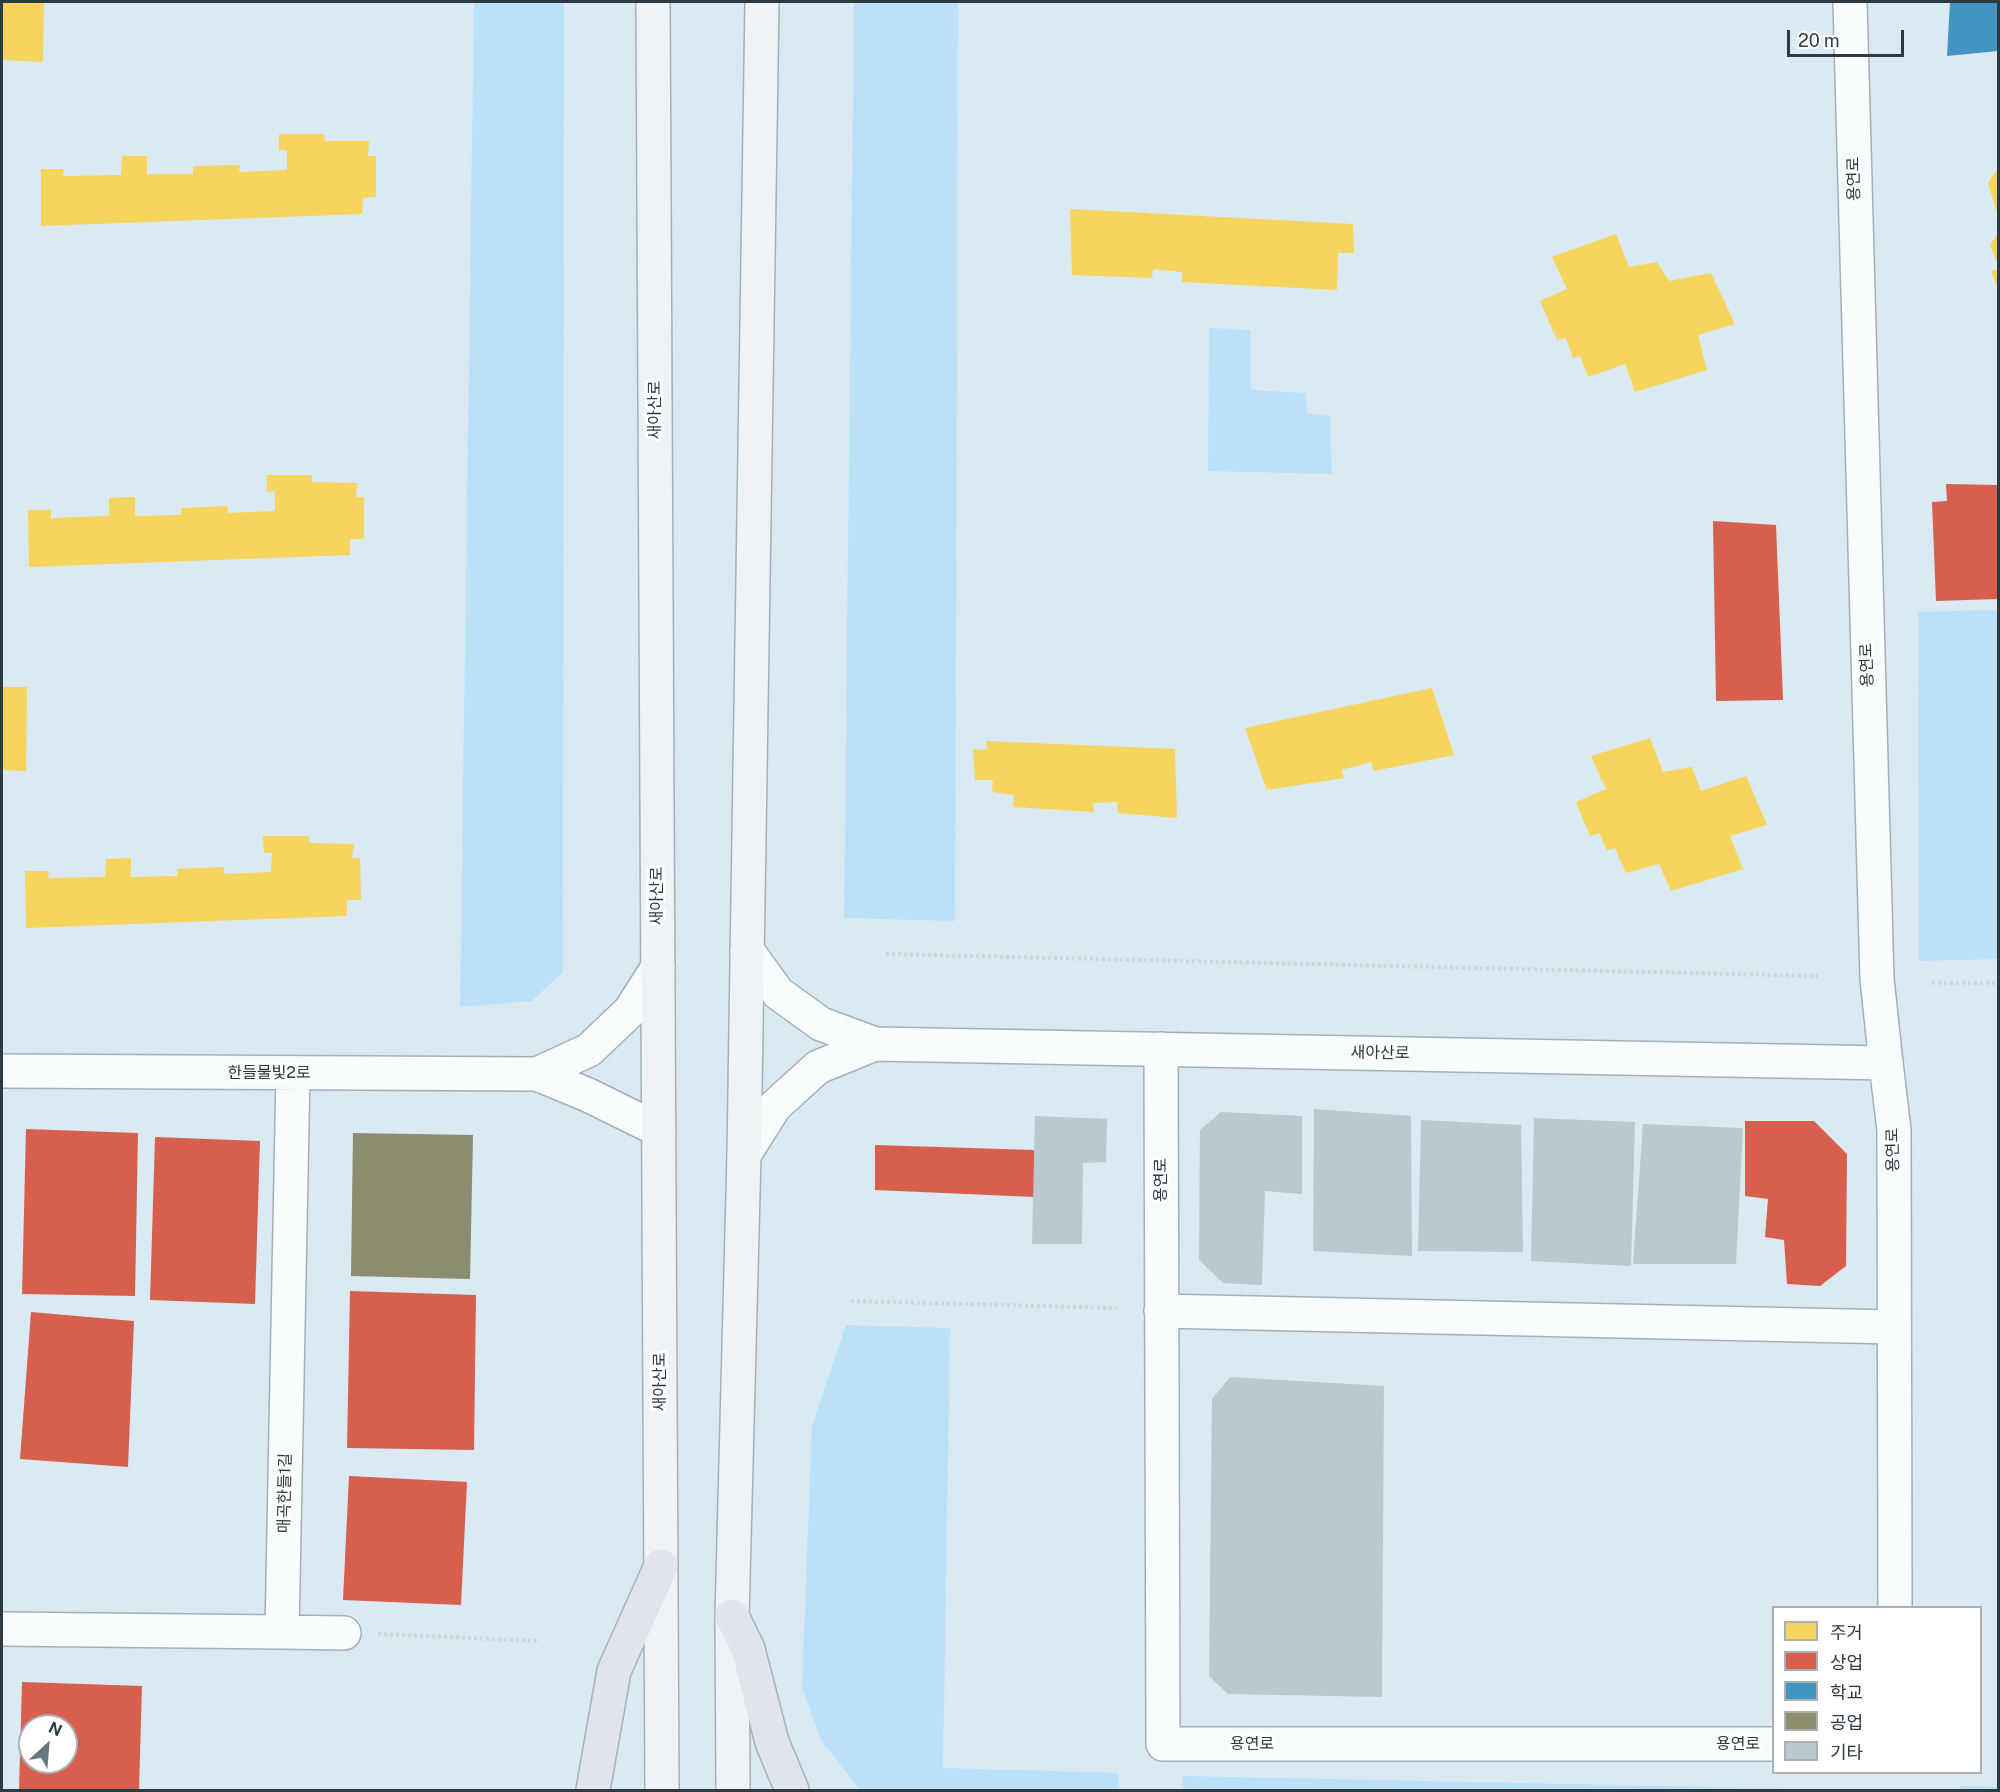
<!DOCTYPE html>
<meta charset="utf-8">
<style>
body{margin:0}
#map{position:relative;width:2000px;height:1792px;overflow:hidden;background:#dae9f2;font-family:"Public Sans","Noto Sans KR",sans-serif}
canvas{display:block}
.frame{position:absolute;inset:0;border:3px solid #2c3a42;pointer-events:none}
.legend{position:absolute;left:1772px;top:1606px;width:210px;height:168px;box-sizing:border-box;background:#fff;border:2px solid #abb0b3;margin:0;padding:8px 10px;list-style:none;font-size:18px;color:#2c3a42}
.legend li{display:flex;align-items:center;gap:12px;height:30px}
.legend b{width:30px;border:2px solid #abb0b3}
.north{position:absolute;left:18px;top:1714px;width:60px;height:60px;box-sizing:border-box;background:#fff;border:2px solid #abb0b3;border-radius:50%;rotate:26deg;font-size:16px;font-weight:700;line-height:24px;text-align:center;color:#2c3a42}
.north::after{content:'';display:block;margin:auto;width:21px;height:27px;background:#697780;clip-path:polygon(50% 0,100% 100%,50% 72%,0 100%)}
.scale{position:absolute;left:1787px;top:30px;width:117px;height:27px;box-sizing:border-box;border:3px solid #2c3a42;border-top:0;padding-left:8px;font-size:18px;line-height:21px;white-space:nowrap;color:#2c3a42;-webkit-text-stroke:4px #fff;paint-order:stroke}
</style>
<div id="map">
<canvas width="2000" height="1792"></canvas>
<div class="frame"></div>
<ul class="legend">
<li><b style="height:16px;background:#f6d55c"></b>주거</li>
<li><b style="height:16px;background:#d6604d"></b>상업</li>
<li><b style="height:16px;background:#4393c3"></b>학교</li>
<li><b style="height:16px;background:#8c8c6e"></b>공업</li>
<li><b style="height:16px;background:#bac9ce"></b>기타</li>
</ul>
<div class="north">N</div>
<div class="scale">20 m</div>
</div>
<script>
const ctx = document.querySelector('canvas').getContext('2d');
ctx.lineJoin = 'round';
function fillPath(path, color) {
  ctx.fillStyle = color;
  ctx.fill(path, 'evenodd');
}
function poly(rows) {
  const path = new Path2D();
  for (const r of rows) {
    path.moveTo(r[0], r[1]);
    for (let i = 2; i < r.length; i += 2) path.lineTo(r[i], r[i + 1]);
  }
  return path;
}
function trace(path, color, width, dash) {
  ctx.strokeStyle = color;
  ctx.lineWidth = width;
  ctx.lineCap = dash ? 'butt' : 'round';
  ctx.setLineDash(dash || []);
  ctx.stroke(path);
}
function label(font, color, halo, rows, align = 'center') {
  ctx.font = font + ' "Public Sans","Noto Sans KR",sans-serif';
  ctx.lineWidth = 6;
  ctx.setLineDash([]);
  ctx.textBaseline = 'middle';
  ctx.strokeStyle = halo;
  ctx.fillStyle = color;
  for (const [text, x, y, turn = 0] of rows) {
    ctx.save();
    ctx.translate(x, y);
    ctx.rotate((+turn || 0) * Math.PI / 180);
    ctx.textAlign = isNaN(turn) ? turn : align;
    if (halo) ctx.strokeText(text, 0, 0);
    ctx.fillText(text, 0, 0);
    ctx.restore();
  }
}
fillPath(poly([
 [474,2,564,2,563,972,532,1001,460,1007],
 [854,2,958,2,955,921,844,918],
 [1209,328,1251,330,1251,390,1306,393,1307,414,1330,416,1332,474,1208,471],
 [1998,610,1998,959,1919,961,1918,612],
 [846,1325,950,1328,943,1768,1119,1773,1119,1790,860,1790,821,1740,802,1687,812,1426],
 [1183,1776,1852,1790,1183,1790],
 [1960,1786,1998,1787,1998,1790,1960,1790]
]), '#bae1f7');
fillPath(poly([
 [2,2,44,2,43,62,3,60],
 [279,134,324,134,325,141,369,141,368,156,376,156,376,197,363,198,362,214,41,226,41,169,64,169,63,176,121,175,122,156,147,156,147,174,193,174,193,166,240,165,239,172,287,170,287,150,279,150],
 [1998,168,1998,216,1988,183],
 [1070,209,1353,224,1354,253,1338,253,1337,290,1182,282,1182,272,1153,269,1152,278,1072,275],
 [1998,233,1998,266,1990,245],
 [1616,234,1629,267,1657,262,1669,281,1711,273,1735,324,1698,335,1707,370,1635,392,1625,364,1588,377,1580,356,1573,358,1566,338,1557,340,1540,301,1567,289,1552,257],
 [1998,269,1998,289,1991,271],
 [267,475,312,475,312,482,357,483,356,497,364,497,364,539,350,539,350,555,29,567,28,510,51,510,51,518,109,516,109,498,135,497,135,516,181,515,181,508,228,506,227,513,275,511,275,491,267,492],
 [2,687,27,687,26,771,2,770],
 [1432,688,1454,755,1374,771,1371,762,1341,770,1344,778,1267,790,1245,728],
 [1650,738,1663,772,1692,767,1701,791,1746,776,1767,825,1730,836,1743,869,1671,891,1659,864,1626,873,1615,848,1607,850,1599,833,1590,836,1576,802,1606,789,1591,756],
 [986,741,1175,749,1177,818,1118,813,1117,802,1093,803,1094,812,1013,807,1014,795,992,792,993,780,975,780,973,749,987,750],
 [263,836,309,836,309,843,354,844,352,858,360,858,361,900,347,900,347,916,26,928,25,871,49,871,48,878,105,877,106,859,131,858,131,877,178,876,177,869,224,867,224,874,271,872,272,853,264,853]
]), '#f6d55c');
fillPath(poly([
 [1946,484,1998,485,1998,599,1936,601,1932,502,1947,501],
 [1713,521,1776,525,1783,700,1716,701],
 [1745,1121,1814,1121,1847,1154,1846,1266,1820,1286,1787,1284,1784,1240,1765,1237,1768,1199,1745,1196],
 [26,1129,138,1133,135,1296,22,1294],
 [155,1137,260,1141,255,1304,150,1300],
 [875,1145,1034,1150,1034,1197,875,1190],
 [350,1291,476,1295,474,1450,347,1448],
 [31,1312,134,1321,128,1467,20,1459],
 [349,1476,467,1482,461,1605,343,1600],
 [22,1682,142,1686,139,1790,19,1789],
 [30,1726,66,1726,66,1762,30,1762]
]), '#d6604d');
fillPath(poly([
 [1950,2,1998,2,1998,51,1947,56]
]), '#4393c3');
fillPath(poly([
 [353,1133,473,1135,470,1279,351,1276]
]), '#8c8c6e');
fillPath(poly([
 [1314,1109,1411,1116,1412,1256,1313,1251],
 [1221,1112,1302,1116,1302,1194,1265,1191,1262,1285,1223,1283,1199,1260,1200,1130],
 [1035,1116,1107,1119,1106,1162,1083,1163,1082,1244,1032,1244],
 [1534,1118,1635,1122,1631,1266,1531,1261],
 [1421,1120,1521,1125,1523,1252,1418,1251],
 [1643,1124,1743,1128,1736,1264,1633,1264],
 [1230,1377,1384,1386,1382,1697,1228,1694,1209,1676,1212,1399]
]), '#bac9ce');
const minor = poly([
 [1161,1049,1163,1744,1774,1744],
 [1886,1063,1894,1130,1895,1608],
 [2,1071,537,1074,588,1095,659,1130],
 [537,1074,589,1050,630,1011,658,967],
 [1161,1311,1894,1327],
 [2,1629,282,1632,293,1073],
 [282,1632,344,1633]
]);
const tertiary = poly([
 [747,950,778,993,821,1024,875,1044,1886,1063,1877,979,1850,2],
 [744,1155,775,1106,818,1067,875,1044]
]);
const secondary = poly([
 [653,2,662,1790],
 [733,1790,732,1616,744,1155,762,2]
]);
const trunk = poly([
 [732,1616,748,1649,772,1742,792,1790],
 [593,1790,614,1671,661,1566]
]);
trace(minor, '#a4b0b8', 36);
trace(tertiary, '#a4b0b8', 36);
trace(secondary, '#a4b0b8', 36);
trace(trunk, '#a5b1bd', 36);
trace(poly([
 [886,954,1818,976],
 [1932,983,1998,983],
 [851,1301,1116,1308],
 [378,1634,540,1641]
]), '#d0d5d7', 4, [3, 3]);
trace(minor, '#f9fcfd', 33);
trace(tertiary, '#f9fcfd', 33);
trace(secondary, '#f0f3f6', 33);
trace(trunk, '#e0e5ec', 33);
label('16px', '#2c3a42', '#fff', [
 ["용연로",1854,179,-91],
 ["새아산로",655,410,-90],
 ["용연로",1867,665,-92],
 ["새아산로",657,896,-90],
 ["새아산로",1380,1053,1],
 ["한들물빛2로",269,1073],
 ["용연로",1893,1150,-91],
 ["용연로",1161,1180,-90],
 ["새아산로",660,1382,-90],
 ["매곡한들1길",285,1493,-89],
 ["용연로",1252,1744],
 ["용연로",1738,1744]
]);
</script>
